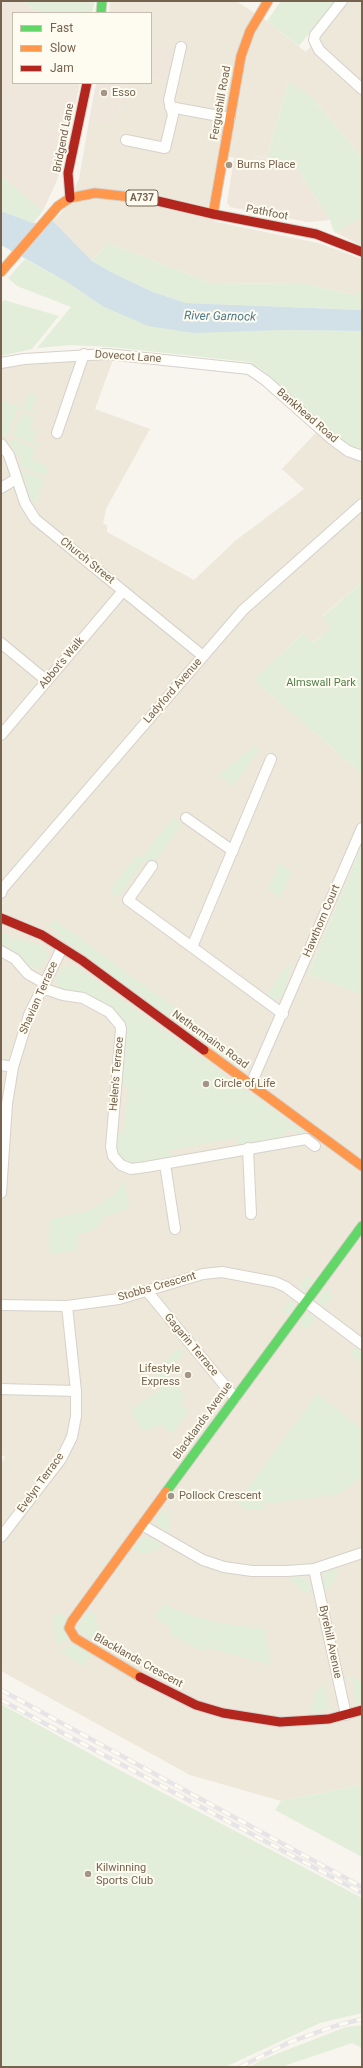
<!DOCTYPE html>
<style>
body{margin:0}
#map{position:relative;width:363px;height:2068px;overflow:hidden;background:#f8f5ee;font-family:Roboto,sans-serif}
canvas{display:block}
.frame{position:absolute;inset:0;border:2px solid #75634f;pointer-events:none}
.legend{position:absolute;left:12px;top:12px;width:140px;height:72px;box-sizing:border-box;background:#fefbf1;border:1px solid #c7beb0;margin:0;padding:5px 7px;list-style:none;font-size:12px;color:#75634f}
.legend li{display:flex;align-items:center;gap:8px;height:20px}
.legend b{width:20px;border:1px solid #c7beb0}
</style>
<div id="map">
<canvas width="363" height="2068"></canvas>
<div class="frame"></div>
<ul class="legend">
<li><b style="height:5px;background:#63d668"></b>Fast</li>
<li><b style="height:5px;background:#ff974d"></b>Slow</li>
<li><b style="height:5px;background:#b3261e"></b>Jam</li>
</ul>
</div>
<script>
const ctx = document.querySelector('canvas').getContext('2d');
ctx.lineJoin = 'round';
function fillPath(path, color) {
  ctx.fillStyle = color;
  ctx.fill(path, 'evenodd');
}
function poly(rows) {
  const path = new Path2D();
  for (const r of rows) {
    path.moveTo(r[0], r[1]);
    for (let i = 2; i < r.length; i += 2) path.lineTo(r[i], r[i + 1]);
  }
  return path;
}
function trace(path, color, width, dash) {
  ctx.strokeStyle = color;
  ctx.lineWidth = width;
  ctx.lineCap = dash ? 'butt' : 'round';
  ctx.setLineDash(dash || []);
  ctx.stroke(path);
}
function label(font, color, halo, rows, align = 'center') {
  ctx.font = font + ' Roboto,sans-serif';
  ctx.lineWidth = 4;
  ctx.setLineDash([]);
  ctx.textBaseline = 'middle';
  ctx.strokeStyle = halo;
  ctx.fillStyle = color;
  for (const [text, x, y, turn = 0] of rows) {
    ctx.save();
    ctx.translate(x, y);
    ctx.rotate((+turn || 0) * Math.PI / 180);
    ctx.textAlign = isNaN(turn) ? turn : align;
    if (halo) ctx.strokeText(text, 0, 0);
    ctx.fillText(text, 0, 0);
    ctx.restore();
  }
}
fillPath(poly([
 [110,1,236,1,267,21,306,52,347,1,362,1,362,158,311,96,288,82,267,158,255,156,254,161,224,156,213,221,318,243,362,259,362,290,354,295,306,284,210,283,108,243,92,261,53,221,62,212,79,179,89,121,117,125,123,83,151,83,151,78,170,82,175,49,151,46,151,13,109,13],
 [362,218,362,246,334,232],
 [115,354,95,409,150,429,106,509,103,524,107,525,107,532,194,580,235,541,304,489,282,469,323,425,362,451,362,582,322,616,332,627,312,643,303,633,254,680,362,774,362,844,308,975,362,994,362,1785,281,1801,190,1775,1,1671,1,1463,5,1457,1,1454,1,363]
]), '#eee8db');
fillPath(poly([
 [1,1,22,1,38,13,13,13,13,83,80,83,64,158,57,180,43,211,1,176],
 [151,46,175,48,170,82,151,78],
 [96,83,123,83,117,126,89,121],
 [255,156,295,165,330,220,308,222,230,207,227,203,234,158,254,161]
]), '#efe6dc');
fillPath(poly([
 [22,1,95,1,92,13,38,13],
 [281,1,335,1,299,46,267,21],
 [288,82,311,96,362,158,362,218,334,232,330,220,295,165,267,158],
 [1,176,43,211,33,223,1,211],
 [108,243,210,283,306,284,354,295,362,290,362,310,186,303,153,292,113,273,92,261],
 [25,259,67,282,102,306,282,330,362,331,362,451,352,448,337,438,265,372,249,362,110,347,72,345,37,348,71,307,17,286,8,278],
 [4,300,59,316,32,349,1,356,1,304],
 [29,393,37,396,31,410,37,413,36,415,22,409],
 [1,399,19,407,7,436,4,438,1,435],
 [22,413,34,418,30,429,37,432,33,441,39,444,38,446,12,435],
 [12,439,36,449,32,459,49,467,45,476,22,467,18,455,8,442],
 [24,471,44,479,37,502,31,499,22,472],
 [362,582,362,774,254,680,303,633,313,643,331,627,322,617],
 [255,746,259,750,233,786,218,775],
 [173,817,182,824,152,866,144,861,118,897,110,891,137,855,142,858],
 [362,844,362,994,308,975],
 [279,863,292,872,280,898,268,889],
 [55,920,252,1064,243,1067,237,1064,235,1066,61,938,55,930,48,925],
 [1,931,14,940,15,938,42,946,47,951,47,958,44,965,34,969,25,965,18,954,1,946],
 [288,963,292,967,286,983,287,989,283,997,277,998,275,1002,266,996],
 [70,965,77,967,306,1134,296,1134,292,1129,286,1131,283,1138,238,1146,236,1138,170,1150,172,1158,135,1164,125,1160,119,1154,116,1145,116,1132,124,1133,128,1086,121,1085,126,1032,124,1023,118,1015,91,997,81,992,60,990,56,982,56,977,63,967],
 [124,1180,129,1208,101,1218,103,1223,89,1232,77,1235,78,1251,50,1254,50,1219,89,1211,114,1195],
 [307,1276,314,1280,306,1290,304,1291,299,1287],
 [325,1289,333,1295,324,1307,318,1300],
 [290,1299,295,1305,287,1315,281,1311],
 [306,1314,310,1314,316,1317,307,1329,299,1323],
 [355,1347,362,1352,362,1363,349,1354],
 [179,1348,185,1354,165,1371,185,1396,181,1404,189,1410,173,1434,161,1425,143,1431,130,1410,161,1389,157,1373,158,1367],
 [317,1394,362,1429,362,1477,340,1494,264,1504,264,1511,246,1509,236,1503],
 [163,1509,169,1517,169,1533,155,1523],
 [145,1537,149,1537,163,1546,150,1553,141,1553,133,1550,142,1538],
 [337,1569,337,1576,333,1583,325,1590,323,1575,325,1572],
 [304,1577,310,1583,311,1593,303,1591,297,1587,290,1578],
 [164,1604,184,1613,220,1623,265,1629,271,1665,206,1647,204,1652,169,1634,171,1628,154,1617],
 [89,1610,94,1613,101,1639,98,1644,78,1630,79,1624],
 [58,1612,67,1618,69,1638,57,1646,53,1619],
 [73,1643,90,1655,84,1666,60,1651],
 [351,1677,362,1682,362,1703,353,1705,351,1704,357,1702,352,1679,345,1681,345,1678],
 [331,1681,331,1683,324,1685,329,1708,336,1707,336,1709,310,1712,317,1690,326,1682],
 [1,1704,114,1767,362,1898,362,2013,320,2023,225,2067,1,2067],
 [362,1785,362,1857,275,1810,281,1801],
 [362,2025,362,2048,352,2043,281,2067,250,2067,261,2060,346,2027]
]), '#e3eeda');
fillPath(poly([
 [1,211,33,223,53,221,92,261,113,273,153,292,186,303,362,310,362,331,282,330,193,333,148,326,102,306,67,282,1,245]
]), '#d1e1e7');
const street = poly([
 [342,1,315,35,314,40,319,50,362,89],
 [170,107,230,118],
 [126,140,165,148,173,115,169,100,181,47],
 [1,363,24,359,107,354,249,369,265,380,333,440,348,451,362,456],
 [57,433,84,354],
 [1,444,9,455,25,503,35,519,203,656],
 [1,488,16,479],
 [1,643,47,681],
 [1,735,123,591],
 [186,818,233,851],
 [152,866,128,900,283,1014],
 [1,893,3,888,243,610,362,504],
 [192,947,271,759],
 [1,951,15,959,28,974,44,983],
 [42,988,63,995,83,998,109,1012,120,1025,121,1029,111,1147,113,1156,121,1165,131,1169,146,1167,306,1139,315,1146],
 [1,1065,13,1067],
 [251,1084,362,828],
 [248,1148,251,1214],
 [165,1164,175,1229],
 [1,1193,7,1104,13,1067,29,1015,62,948],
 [147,1291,235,1398],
 [1,1305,67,1306,119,1299,203,1274,222,1272,275,1282,286,1287,362,1344],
 [1,1389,76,1391],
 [142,1525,203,1560,224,1567,252,1571,287,1571,314,1569,362,1553],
 [1,1537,61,1459,72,1437,76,1416,76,1391,67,1306],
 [314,1569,346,1715]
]);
const fast = poly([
 [101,13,102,1],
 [166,1492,362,1226]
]);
const slow = poly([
 [213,214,241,56,250,31,268,1],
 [1,272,58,206,70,198,95,193,149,199],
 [204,1050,362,1166],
 [140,1677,75,1638,69,1628,72,1621,166,1492]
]);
const jam = poly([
 [70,198,68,173,87,83],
 [149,199,213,214,316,234,362,252],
 [1,918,42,935,83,961,204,1050],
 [140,1677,196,1705,223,1713,280,1722,329,1719,362,1710]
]);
trace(street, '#d6d1cb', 12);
trace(fast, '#d5d1ca', 11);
trace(slow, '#d5d1ca', 11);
trace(jam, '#d5d1ca', 11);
trace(street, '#fefefc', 10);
trace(fast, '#63d668', 9);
trace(slow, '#ff974d', 9);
trace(jam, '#b3261e', 9);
const rail = poly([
 [1,1690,362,1887],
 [1,1700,362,1893],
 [240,2067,290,2042,338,2025,362,2019]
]);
trace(rail, '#e6e4e6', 4.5);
trace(rail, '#fefbf1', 3, [9]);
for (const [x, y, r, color] of [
 [104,93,4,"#a39687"],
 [229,165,4,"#a39687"],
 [206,1084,4,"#a39687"],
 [188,1375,4,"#a39687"],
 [171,1496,4,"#a39687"],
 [88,1874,4,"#a39687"]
]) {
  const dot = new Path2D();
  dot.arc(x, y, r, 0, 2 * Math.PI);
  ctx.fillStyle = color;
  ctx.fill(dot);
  trace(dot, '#fefbf1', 1.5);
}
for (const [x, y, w] of [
 [142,198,32]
]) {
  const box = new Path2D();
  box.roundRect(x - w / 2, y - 8, w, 16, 3);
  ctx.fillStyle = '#fefbf1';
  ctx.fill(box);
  trace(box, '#75634f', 1);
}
label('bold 10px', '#75634f', null, [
 ["A737",142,198]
]);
label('11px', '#75634f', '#fefbf1', [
 ["Esso",112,93],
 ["Burns Place",237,165],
 ["Circle of Life",214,1084],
 ["Lifestyle",180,1369,"right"],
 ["Express",180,1382,"right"],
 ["Pollock Crescent",179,1496],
 ["Kilwinning",96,1868],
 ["Sports Club",96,1881]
], 'left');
label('11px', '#75634f', '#fefbf1', [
 ["Fergushill Road",221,103,-80],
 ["Bridgend Lane",64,138,-79],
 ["Pathfoot",267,213,11],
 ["Dovecot Lane",128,357,4],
 ["Bankhead Road",307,416,41],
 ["Church Street",87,561,39],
 ["Abbot's Walk",62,663,-50],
 ["Ladyford Avenue",173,691,-49],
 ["Hawthorn Court",322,921,-67],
 ["Shavian Terrace",39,998,-66],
 ["Nethermains Road",210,1040,36],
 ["Helen's Terrace",117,1074,-85],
 ["Stobbs Crescent",157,1287,-16],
 ["Gagarin Terrace",191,1345,50],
 ["Blacklands Avenue",203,1421,-54],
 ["Evelyn Terrace",41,1483,-54],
 ["Byrehill Avenue",330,1642,78],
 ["Blacklands Crescent",138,1661,29]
]);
label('11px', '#537f4b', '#fefbf1', [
 ["Almswall Park",321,683]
]);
label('italic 12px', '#4e788c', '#fefbf1', [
 ["River Garnock",220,317,1]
]);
</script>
